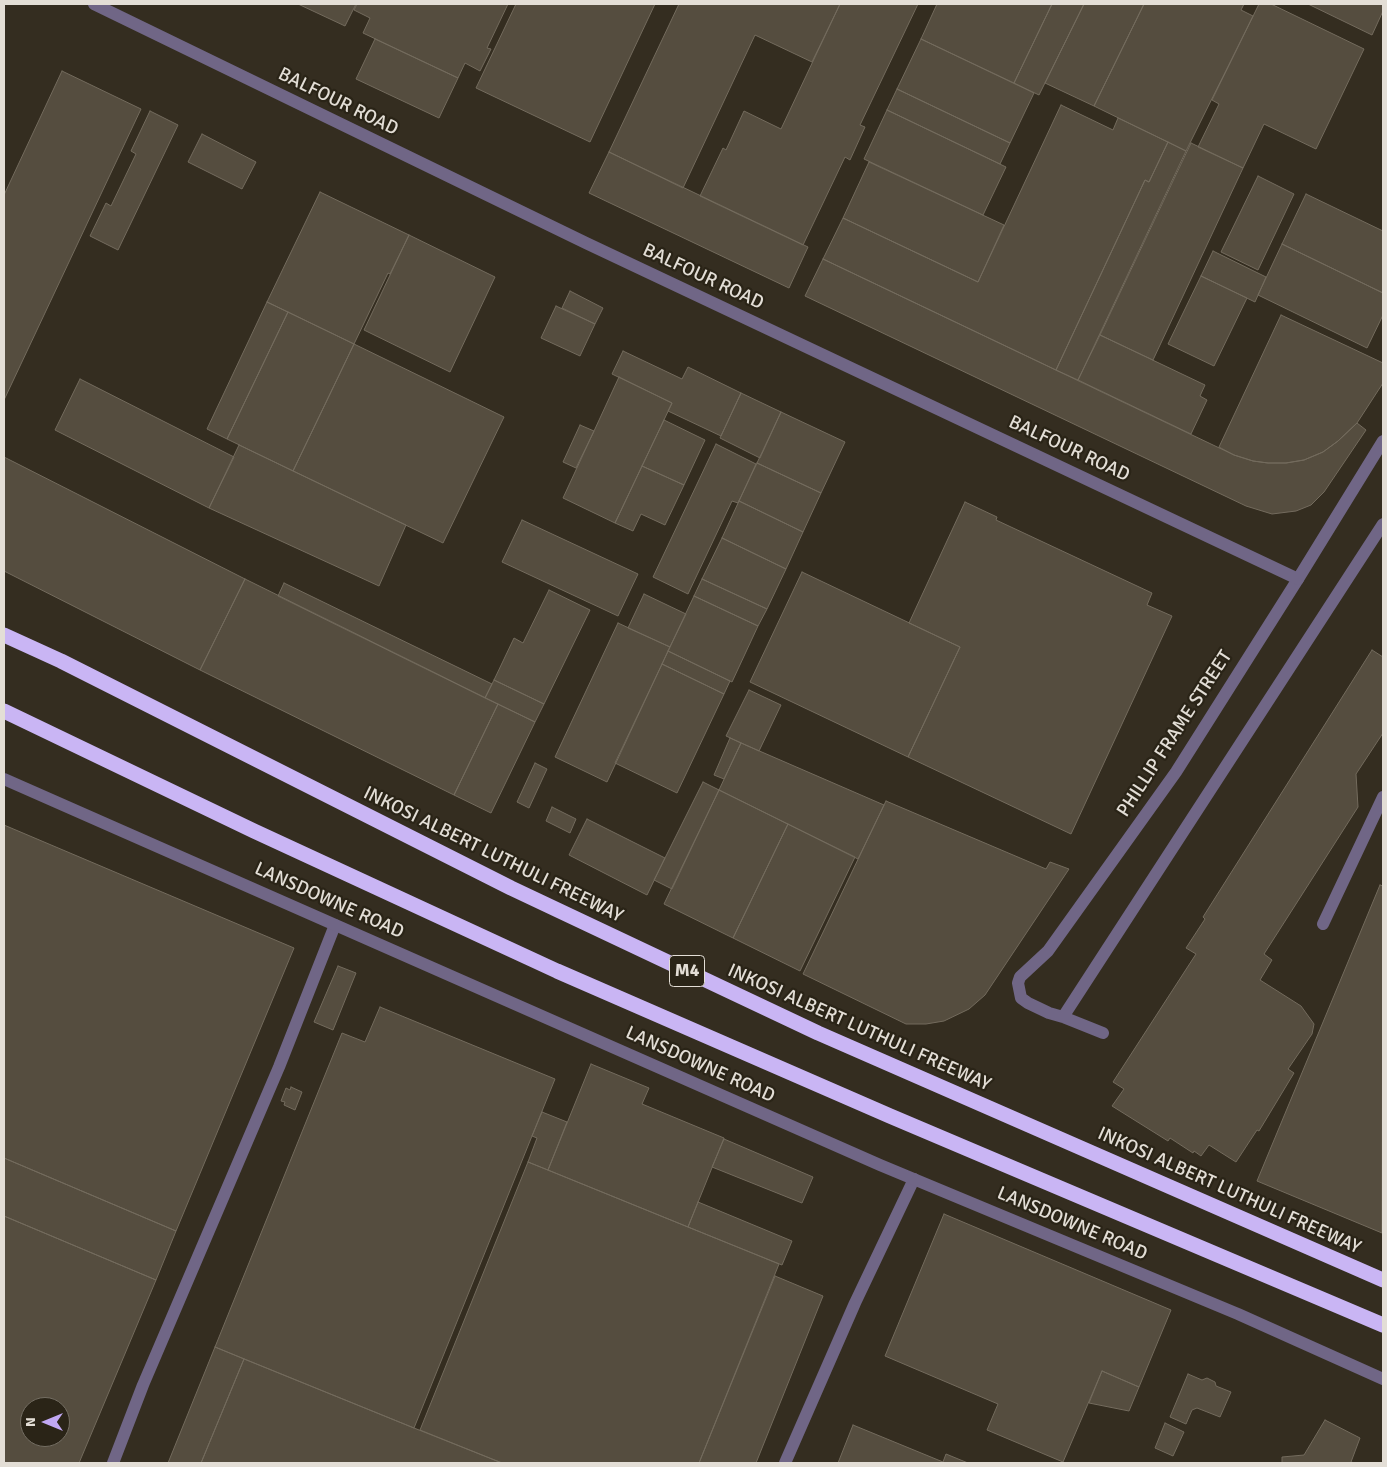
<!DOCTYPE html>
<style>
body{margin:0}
#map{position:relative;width:1387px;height:1467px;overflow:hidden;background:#342d20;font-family:Signika,sans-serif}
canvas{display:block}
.frame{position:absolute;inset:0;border:5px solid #e3ded6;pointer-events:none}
.north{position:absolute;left:20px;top:1397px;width:50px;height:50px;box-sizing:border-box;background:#2a2417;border:1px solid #746e63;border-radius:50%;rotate:270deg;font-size:14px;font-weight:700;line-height:20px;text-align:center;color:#e3ded6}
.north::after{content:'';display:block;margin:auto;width:18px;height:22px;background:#c1a8f3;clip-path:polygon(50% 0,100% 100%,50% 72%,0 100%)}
</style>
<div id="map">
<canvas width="1387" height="1467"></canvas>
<div class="frame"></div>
<div class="north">N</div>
</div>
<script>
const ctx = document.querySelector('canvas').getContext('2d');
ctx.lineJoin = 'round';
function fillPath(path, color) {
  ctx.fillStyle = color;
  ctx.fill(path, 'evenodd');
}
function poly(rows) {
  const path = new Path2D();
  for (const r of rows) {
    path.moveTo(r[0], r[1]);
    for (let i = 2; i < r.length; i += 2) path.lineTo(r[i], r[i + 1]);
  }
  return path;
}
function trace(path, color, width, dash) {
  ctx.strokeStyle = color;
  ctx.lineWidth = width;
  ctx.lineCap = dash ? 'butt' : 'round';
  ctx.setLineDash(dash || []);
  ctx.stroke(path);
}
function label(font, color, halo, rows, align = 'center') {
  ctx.font = font + ' Signika,sans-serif';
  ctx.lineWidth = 4.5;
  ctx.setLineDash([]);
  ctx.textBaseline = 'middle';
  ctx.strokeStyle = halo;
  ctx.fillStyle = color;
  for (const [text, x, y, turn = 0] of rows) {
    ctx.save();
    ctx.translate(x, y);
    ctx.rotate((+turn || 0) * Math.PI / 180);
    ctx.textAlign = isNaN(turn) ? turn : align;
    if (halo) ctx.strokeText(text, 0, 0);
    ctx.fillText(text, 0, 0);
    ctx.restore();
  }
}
const building = poly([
 [298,4,356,4,345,26,298,4],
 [357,4,508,4,487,48,491,49,480,71,465,63,458,78,363,33,370,18,354,10,357,4],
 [516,4,655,4,590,142,476,88,516,4],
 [679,4,840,4,812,62,755,35,683,188,609,152,679,4],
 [840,4,918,4,860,125,865,127,850,160,845,157,803,245,700,196,723,148,726,150,744,111,781,129,840,4],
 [937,4,1052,4,1014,83,921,39,937,4],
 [1052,4,1084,4,1039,95,1014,83,1052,4],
 [1084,4,1144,4,1094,106,1045,83,1084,4],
 [1144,4,1244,4,1241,10,1253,16,1186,151,1094,106,1144,4],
 [1259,4,1271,4,1364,49,1316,149,1264,124,1243,168,1198,147,1219,104,1212,100,1259,4],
 [1308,4,1383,4,1383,11,1372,35,1308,4],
 [375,39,458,78,439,118,356,79,375,39],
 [921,39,1034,93,1010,143,897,89,921,39],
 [62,71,141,109,4,400,4,195,62,71],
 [897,89,1010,143,1000,164,887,110,897,89],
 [1061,105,1113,130,1118,118,1168,142,1149,182,1145,180,1056,370,823,259,843,218,978,282,1061,105],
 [887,110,1006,167,983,215,864,159,887,110],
 [150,111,178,125,118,250,90,236,106,203,111,206,136,154,131,151,150,111],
 [202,134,256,162,242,189,188,162,202,134],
 [1168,142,1186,151,1078,380,1056,370,1145,180,1149,182,1168,142],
 [1191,143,1243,168,1153,360,1100,335,1191,143],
 [609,152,808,247,789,288,589,193,609,152],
 [869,162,1004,225,978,282,843,218,869,162],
 [1258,176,1294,194,1258,270,1221,252,1258,176],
 [320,192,409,235,390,274,388,273,354,344,267,302,320,192],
 [1306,194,1383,231,1383,293,1282,244,1306,194],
 [409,235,495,277,450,372,364,330,409,235],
 [1282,244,1383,293,1383,315,1367,348,1258,295,1282,244],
 [1213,251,1266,277,1255,302,1201,276,1213,251],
 [823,259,1234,455,1253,461,1268,463,1286,463,1304,460,1323,452,1338,441,1357,423,1366,430,1324,492,1311,505,1296,511,1272,514,1246,506,805,296,823,259],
 [1201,276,1247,298,1214,366,1168,344,1201,276],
 [570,291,603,308,595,324,562,308,570,291],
 [267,302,288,312,227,439,207,429,267,302],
 [556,306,595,324,580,356,541,338,556,306],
 [288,312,354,344,293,471,227,439,288,312],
 [1281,315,1383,363,1383,383,1357,423,1338,441,1323,452,1304,460,1286,463,1268,463,1253,461,1234,455,1219,447,1281,315],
 [1100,335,1205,385,1200,396,1207,400,1191,434,1078,380,1100,335],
 [354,344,504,417,443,543,293,471,354,344],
 [623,351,682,379,688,367,741,393,721,436,668,411,672,403,612,374,623,351],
 [619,377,672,403,615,523,563,498,619,377],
 [80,379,234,457,209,508,55,430,80,379],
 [741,393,781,412,760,458,720,438,741,393],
 [781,412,845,442,821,493,757,463,781,412],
 [664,420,705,440,684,485,642,466,664,420],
 [580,425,594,431,576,468,563,462,580,425],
 [716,444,756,464,738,503,732,501,688,594,653,577,716,444],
 [239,445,406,525,379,586,209,508,239,445],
 [4,457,245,579,200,670,4,571,4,457],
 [757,463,821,493,803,532,739,501,757,463],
 [642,466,684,485,665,525,641,514,633,531,615,523,642,466],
 [739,501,803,532,786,569,722,538,739,501],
 [965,502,997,517,996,520,1152,593,1147,605,1172,616,1071,834,908,757,960,647,909,623,965,502],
 [522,520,638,574,618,616,502,562,522,520],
 [722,538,786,569,767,609,702,579,722,538],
 [802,572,960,647,908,757,750,682,802,572],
 [245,579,498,704,454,795,200,670,245,579],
 [702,579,767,609,758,626,694,596,702,579],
 [284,583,492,684,485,698,278,596,284,583],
 [549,590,590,610,544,704,494,680,514,638,523,643,549,590],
 [644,594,686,614,670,647,628,628,644,594],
 [694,596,758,626,732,682,668,651,694,596],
 [618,623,670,647,607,782,555,757,618,623],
 [1372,650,1383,657,1383,733,1356,774,1358,807,1264,954,1272,960,1260,980,1301,1006,1314,1024,1312,1034,1288,1069,1294,1073,1259,1131,1257,1130,1236,1162,1209,1145,1201,1156,1194,1151,1193,1153,1170,1138,1168,1141,1112,1106,1124,1089,1113,1082,1196,954,1186,948,1205,919,1203,917,1372,650],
 [668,651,730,681,724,694,662,664,668,651],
 [662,664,724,694,677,793,615,763,662,664],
 [494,680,544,704,535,722,485,698,494,680],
 [749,690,781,705,759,751,726,736,749,690],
 [498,704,535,722,491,813,454,795,498,704],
 [730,738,741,743,724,779,714,775,730,738],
 [741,743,884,805,858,859,719,790,741,743],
 [535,763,547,769,529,808,517,802,535,763],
 [703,782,719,790,672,889,654,880,703,782],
 [719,790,788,824,733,938,664,904,719,790],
 [886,801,1046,869,1050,862,1069,869,985,995,969,1009,944,1021,926,1024,906,1024,803,974,886,801],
 [552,807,576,819,570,833,546,821,552,807],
 [587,819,665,858,647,895,569,855,587,819],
 [788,824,855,857,800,971,733,938,788,824],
 [4,825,294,948,176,1231,4,1158,4,825],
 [1380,885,1383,886,1382,1233,1257,1181,1380,885],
 [338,966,356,973,333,1030,314,1022,338,966],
 [380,1007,555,1079,414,1428,215,1347,342,1033,365,1042,380,1007],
 [591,1064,649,1088,642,1104,724,1138,688,1227,548,1170,591,1064],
 [291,1087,302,1092,295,1110,284,1105,285,1102,281,1101,286,1088,290,1090,291,1087],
 [542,1112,567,1122,548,1170,528,1162,537,1138,532,1136,542,1112],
 [724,1139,813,1177,802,1203,712,1167,724,1139],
 [4,1158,176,1231,156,1280,4,1216,4,1158],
 [528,1162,779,1264,699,1463,502,1463,420,1430,528,1162],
 [698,1202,792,1241,782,1265,688,1227,698,1202],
 [944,1214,1171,1310,1139,1387,1102,1371,1063,1462,987,1430,998,1404,885,1356,944,1214],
 [4,1216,156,1280,79,1463,4,1463,4,1216],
 [30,1407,60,1407,60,1437,30,1437,30,1407],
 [775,1276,823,1296,756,1463,699,1463,775,1276],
 [215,1347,244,1359,201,1463,168,1463,215,1347],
 [244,1359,414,1428,502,1463,201,1463,244,1359],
 [1102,1371,1139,1387,1129,1411,1089,1403,1102,1371],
 [1188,1374,1202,1380,1207,1378,1215,1382,1216,1386,1231,1392,1220,1417,1197,1408,1192,1410,1186,1424,1170,1417,1188,1374],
 [1325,1420,1360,1438,1351,1462,1355,1463,1282,1463,1282,1457,1304,1455,1325,1420],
 [1165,1423,1184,1432,1173,1456,1155,1448,1165,1423],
 [853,1425,943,1462,946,1454,968,1463,838,1463,853,1425]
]);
fillPath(building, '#554d3f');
trace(building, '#736b5d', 1);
trace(poly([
 [1323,924,1383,797],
 [1063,1017,1383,524],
 [1103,1033,1063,1017,1049,1013,1028,1003,1021,998,1018,983,1020,977,1048,951,1176,772,1298,579],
 [113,1463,143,1385,279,1067,335,925],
 [785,1463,855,1303,914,1179]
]), '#706686', 12);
trace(poly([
 [94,4,586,243,1298,579,1383,441],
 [4,779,880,1165,1238,1314,1383,1379]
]), '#706686', 12);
trace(poly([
 [4,635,61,661,511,888,818,1033,1383,1280],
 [4,711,254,831,557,971,890,1116,1383,1325]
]), '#c9b5f4', 15);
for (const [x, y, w] of [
 [687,971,35]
]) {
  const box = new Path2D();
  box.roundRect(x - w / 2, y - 15.5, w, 31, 4);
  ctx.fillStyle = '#2a2417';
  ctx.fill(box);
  trace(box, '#e3ded6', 1);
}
label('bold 18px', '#e3ded6', null, [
 ["M4",687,971]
]);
label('19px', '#e3ded6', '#2a2417', [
 ["BALFOUR ROAD",338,102,26],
 ["BALFOUR ROAD",703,277,25],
 ["BALFOUR ROAD",1069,449,25],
 ["PHILLIP FRAME STREET",1175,734,-57],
 ["INKOSI ALBERT LUTHULI FREEWAY",493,855,26],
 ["LANSDOWNE ROAD",329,901,24],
 ["INKOSI ALBERT LUTHULI FREEWAY",859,1028,24],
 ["LANSDOWNE ROAD",700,1065,24],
 ["INKOSI ALBERT LUTHULI FREEWAY",1229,1191,24],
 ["LANSDOWNE ROAD",1072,1224,23]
]);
</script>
